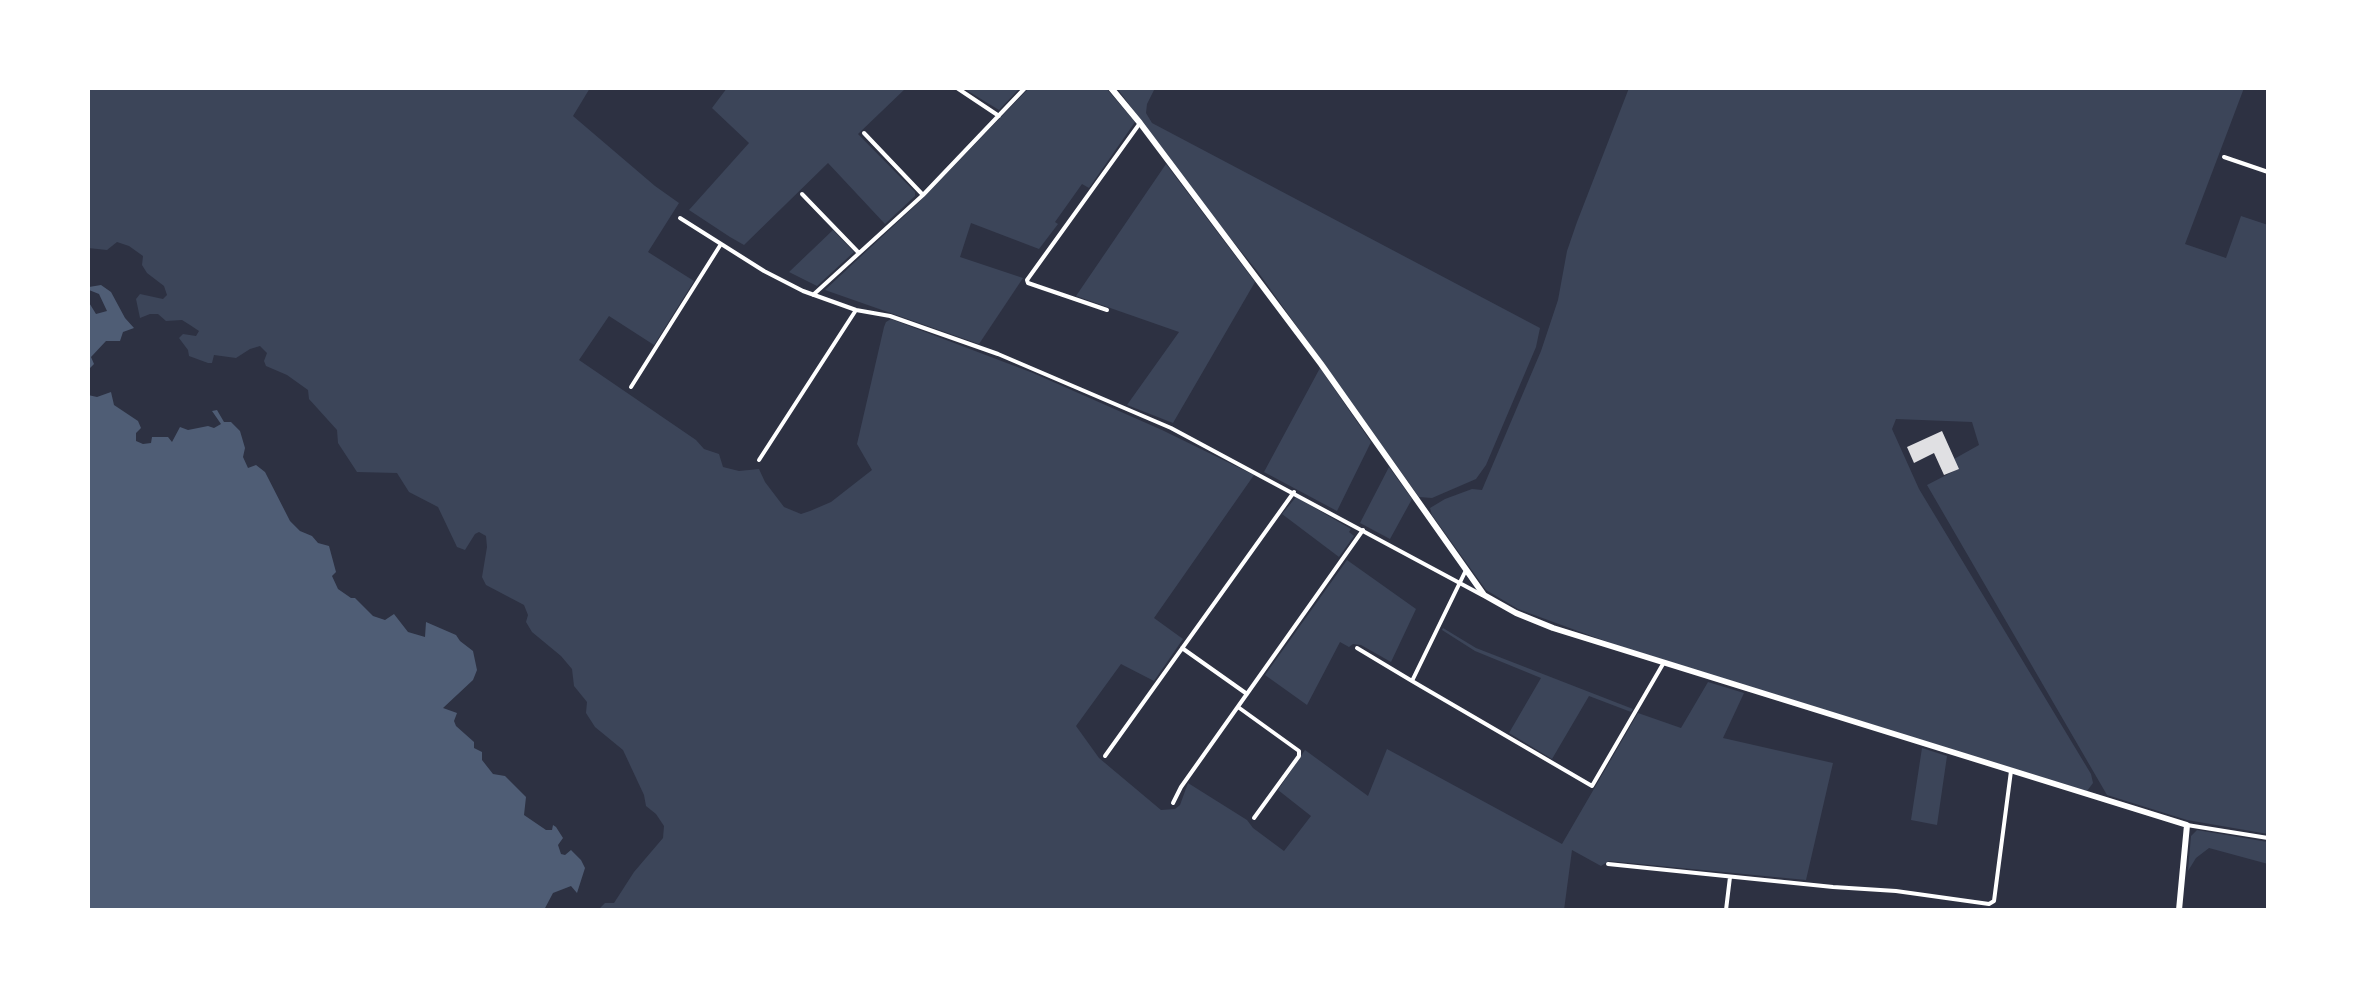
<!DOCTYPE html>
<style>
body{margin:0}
#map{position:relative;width:2356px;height:998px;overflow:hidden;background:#2d3142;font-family:"DejaVu Sans",sans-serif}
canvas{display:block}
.frame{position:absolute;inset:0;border:90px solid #fff;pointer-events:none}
</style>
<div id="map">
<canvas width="2356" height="998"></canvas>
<div class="frame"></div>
</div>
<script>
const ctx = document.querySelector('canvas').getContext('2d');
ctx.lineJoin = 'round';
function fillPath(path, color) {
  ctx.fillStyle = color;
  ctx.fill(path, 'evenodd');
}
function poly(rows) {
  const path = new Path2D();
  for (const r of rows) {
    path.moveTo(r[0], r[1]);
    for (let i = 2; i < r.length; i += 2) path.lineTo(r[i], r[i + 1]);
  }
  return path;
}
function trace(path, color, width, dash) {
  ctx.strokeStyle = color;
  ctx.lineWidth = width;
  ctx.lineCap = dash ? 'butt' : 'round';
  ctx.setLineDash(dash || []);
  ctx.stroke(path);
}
fillPath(poly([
 [88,88,590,88,573,116,655,186,679,203,648,252,694,281,654,345,609,316,579,360,696,440,704,449,719,454,723,467,739,471,759,469,765,482,784,507,801,514,810,511,831,502,872,470,857,444,884,327,886,322,891,319,1033,373,1162,430,1254,475,1154,618,1183,639,1154,681,1121,664,1076,726,1099,758,1161,810,1175,809,1180,805,1188,783,1247,820,1253,828,1284,851,1311,816,1278,790,1305,750,1368,796,1387,749,1562,844,1638,713,1681,728,1708,682,1744,693,1723,738,1833,763,1806,880,1609,861,1601,866,1572,850,1564,910,598,910,605,903,614,903,634,872,663,838,664,826,656,814,646,806,644,795,623,750,595,727,586,713,587,702,574,686,572,669,561,656,532,632,526,622,528,615,524,605,486,585,482,577,487,547,486,536,479,532,475,534,465,550,457,547,438,507,409,492,397,473,357,472,338,443,337,430,309,399,308,390,287,375,266,366,264,361,267,353,260,346,250,349,236,358,214,355,212,363,208,363,189,356,188,350,179,338,183,334,196,336,199,331,190,325,182,320,166,321,158,314,150,314,140,318,136,299,140,294,163,299,167,295,164,286,147,273,142,265,143,256,129,246,117,242,107,250,88,248],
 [727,88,906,88,858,134,915,192,915,196,885,224,828,163,744,245,730,237,689,210,749,143,712,108],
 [963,88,1020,88,999,110],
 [1029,88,1106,88,1135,122,1089,188,1082,184,1055,222,1058,224,1039,249,971,223,960,257,1023,278,979,344,825,290,918,203],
 [1117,88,1155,88,1147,104,1146,113,1152,123,1540,328,1536,347,1486,465,1476,479,1432,498,1419,497,1258,272,1205,207],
 [1629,88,2244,88,2185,244,2226,258,2241,216,2268,225,2268,834,2187,820,2107,795,1927,485,1958,469,1954,459,1979,445,1972,422,1896,419,1892,429,1919,489,2091,774,2093,783,2087,791,1616,645,1518,609,1486,590,1432,515,1430,508,1445,499,1472,489,1482,490,1541,351,1558,300,1567,251,1577,222],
 [1166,164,1255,282,1173,423,1127,405,1179,332,1076,296],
 [833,230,854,252,817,286,789,272],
 [1320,368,1371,442,1337,511,1264,472],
 [1389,467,1412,499,1390,539,1360,523],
 [1296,497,1351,529,1349,532,1354,536,1339,557,1282,514],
 [1347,560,1416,609,1391,662,1361,645,1353,644,1349,647,1340,642,1307,705,1265,675],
 [1443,628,1476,648,1633,709,1631,712,1589,696,1552,759,1509,733,1541,678,1475,651,1442,630],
 [1922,748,1947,756,1937,825,1911,820],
 [2197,830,2268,842,2268,864,2209,848,2196,858,2188,871,2191,836]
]), '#3c4559');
fillPath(poly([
 [101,285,111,292,125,318,134,328,123,332,120,341,106,341,91,357,94,364,88,370,88,301,96,314,107,311,99,294,89,290,89,287],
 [111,392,114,405,138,421,141,428,136,433,136,441,143,444,151,443,152,437,168,437,172,442,180,427,188,430,208,426,214,428,221,424,212,411,217,410,224,422,231,422,240,431,245,448,243,457,248,468,256,465,265,472,290,521,300,531,312,536,318,543,329,546,336,572,332,576,338,589,351,598,355,598,373,616,385,620,394,614,408,632,425,637,426,622,456,635,460,641,473,651,477,670,473,680,443,708,457,713,454,721,456,726,474,742,474,748,482,752,482,760,493,774,505,776,526,797,524,815,546,830,552,830,553,825,556,827,563,838,558,845,561,854,565,855,571,850,581,860,585,868,577,893,571,886,553,893,544,910,88,910,88,395,97,397]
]), '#4f5d75');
fillPath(poly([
 [1942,431,1959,469,1944,475,1934,453,1914,463,1907,447]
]), '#e0e0e3');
trace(poly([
 [957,88,999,116],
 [864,133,923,195],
 [2224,157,2268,172],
 [802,194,858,252],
 [680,218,764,271,803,291,856,310,890,316,998,354,1171,428,1482,595],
 [813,295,923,195,1025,88],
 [1107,310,1028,283,1027,280,1140,123],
 [631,387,721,244],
 [759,460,856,310],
 [1466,570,1412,681,1592,786,1663,664],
 [1182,648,1247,694],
 [1357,648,1412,681],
 [1238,707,1299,751,1299,756,1254,818],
 [1105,756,1294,492],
 [1173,803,1181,787,1363,530],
 [2187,825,2268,838],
 [1608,864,1833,887,1896,891,1989,904,1994,901,2011,771],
 [1726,910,1730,877]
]), '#fff', 4);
trace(poly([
 [1111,88,1140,123,1321,364,1484,595,1516,613,1553,628,2187,825,2179,910]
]), '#fff', 6);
</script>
